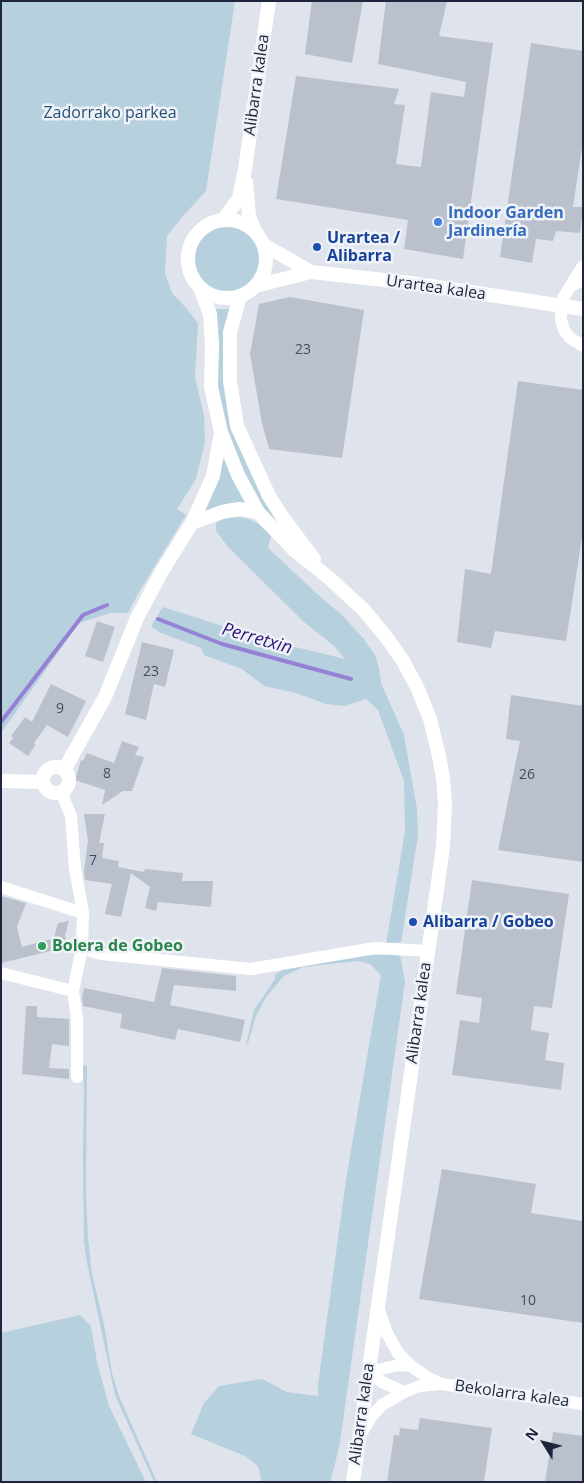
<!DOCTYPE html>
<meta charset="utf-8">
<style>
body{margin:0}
#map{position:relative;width:584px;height:1483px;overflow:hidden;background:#dfe3eb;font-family:"Open Sans",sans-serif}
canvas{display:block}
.frame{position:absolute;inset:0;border:2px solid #1f253c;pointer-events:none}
.north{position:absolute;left:519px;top:1418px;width:50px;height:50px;-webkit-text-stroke:4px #eff3f8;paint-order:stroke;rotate:306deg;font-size:14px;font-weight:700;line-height:20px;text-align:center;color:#1f253c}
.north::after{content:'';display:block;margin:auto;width:18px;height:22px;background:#1f253c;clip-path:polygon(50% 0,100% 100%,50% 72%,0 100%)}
</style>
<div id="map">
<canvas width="584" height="1483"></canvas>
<div class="frame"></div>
<div class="north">N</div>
</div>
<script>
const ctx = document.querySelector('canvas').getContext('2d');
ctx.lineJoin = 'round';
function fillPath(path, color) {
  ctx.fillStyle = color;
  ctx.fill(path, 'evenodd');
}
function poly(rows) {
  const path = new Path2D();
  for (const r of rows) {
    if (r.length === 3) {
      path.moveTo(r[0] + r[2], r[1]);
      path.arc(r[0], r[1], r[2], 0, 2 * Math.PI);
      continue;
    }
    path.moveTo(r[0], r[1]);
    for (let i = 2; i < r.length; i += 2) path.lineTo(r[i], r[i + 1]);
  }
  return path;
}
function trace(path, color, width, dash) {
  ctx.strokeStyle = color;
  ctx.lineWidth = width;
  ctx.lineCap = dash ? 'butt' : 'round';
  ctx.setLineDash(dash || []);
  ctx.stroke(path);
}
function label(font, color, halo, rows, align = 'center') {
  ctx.font = font + ' "Open Sans",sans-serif';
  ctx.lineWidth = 5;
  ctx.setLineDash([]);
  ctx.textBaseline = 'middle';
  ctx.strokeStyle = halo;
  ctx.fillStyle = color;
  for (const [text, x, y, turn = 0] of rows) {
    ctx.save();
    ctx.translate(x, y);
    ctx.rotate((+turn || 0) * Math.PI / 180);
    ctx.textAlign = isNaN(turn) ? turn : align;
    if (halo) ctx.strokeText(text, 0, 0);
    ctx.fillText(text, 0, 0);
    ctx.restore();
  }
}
fillPath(poly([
 [3,1,235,1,206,191,184,215,167,236,165,273,172,293,187,309,198,323,195,377,204,416,205,442,196,479,177,509,186,515,139,592,128,613,111,613,79,623,1,733,1,5],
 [227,259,33],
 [212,309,231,309,227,386,285,527,280,529,267,515,239,467,227,435,218,394],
 [223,452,247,504,203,514],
 [238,517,246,518,257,523,271,536,268,548,315,592,342,615,363,638,375,655,379,668,381,683,404,735,417,809,418,836,401,942,386,944,405,831,404,781,378,710,366,699,345,706,326,704,296,693,264,686,242,669,204,655,201,648,161,633,152,627,153,623,163,607,226,627,243,637,260,641,283,644,345,659,334,646,303,621,228,547,216,531,216,523,224,518],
 [392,954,400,955,405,982,340,1442,335,1464,330,1482,262,1482,258,1466,245,1456,191,1434,204,1403,219,1386,262,1379,287,1392,318,1396,318,1385,346,1180,381,975,370,964,358,961,303,967,284,976,266,997,256,1016,248,1043,246,1045,254,1010,275,979,275,975,286,968,345,957],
 [87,1065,86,1195,88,1238,92,1274,104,1324,112,1373,119,1396,157,1482,154,1482,115,1395,87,1263,84,1242,83,1154,84,1090,83,1066],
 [80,1315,91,1326,97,1362,109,1406,146,1482,1,1482,1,1333]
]), '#b6d0de');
trace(poly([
 [158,619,222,644,351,679],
 [1,722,83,615,107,605]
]), '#9582d5', 4);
fillPath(poly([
 [312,1,363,1,352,63,305,54],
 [386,1,447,1,439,36,493,43,463,259,404,249,408,220,276,199,296,76,399,89,394,104,405,105,396,164,421,167,431,92,464,97,466,82,378,64],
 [531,43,583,51,583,141,573,207,583,207,580,233,556,231,553,241,536,239,532,263,500,257],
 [290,297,364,310,342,458,269,449,262,423,250,354,259,304],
 [518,381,583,390,583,531,566,641,495,631,491,648,457,642,465,569,491,574],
 [97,621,115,627,103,662,85,656],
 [142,642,174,650,165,687,154,684,146,720,125,714],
 [51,684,86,701,68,737,47,725,34,743,36,744,28,756,9,743,13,738,11,736,25,717,32,722],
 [511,695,583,706,583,862,498,850,520,741,506,739],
 [122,741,139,747,135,755,144,757,132,791,123,791,102,805,105,790,75,780,81,760,83,761,87,753,114,763],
 [84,814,105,814,99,843,104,843,102,858,119,861,118,867,144,872,145,869,183,873,182,881,213,881,211,907,158,902,156,911,145,908,150,887,131,873,121,917,105,914,112,884,85,880,84,871,88,841],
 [472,880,569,894,552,1008,534,1006,531,1030,549,1033,545,1060,564,1063,561,1090,452,1075,460,1020,479,1023,482,998,456,994],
 [1,896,26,903,17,927,22,947,54,938,58,923,69,921,65,935,67,947,1,963],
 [162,968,236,976,236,991,174,985,170,1005,245,1020,240,1042,178,1029,175,1040,120,1028,122,1014,83,1006,82,997,84,988,154,1002],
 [26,1006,37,1006,37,1017,69,1019,69,1046,52,1044,49,1068,69,1069,69,1079,22,1074],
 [442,1169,536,1184,531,1213,583,1221,583,1323,419,1299],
 [420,1418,492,1428,484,1482,387,1482,394,1435,399,1436,400,1428,418,1430],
 [553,1432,583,1436,583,1482,545,1482]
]), '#bbc1cc');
trace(poly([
 [583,279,570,287,563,298,561,305,561,320,564,330,570,338,583,346],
 [571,285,583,266],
 [61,792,71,816,75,868,83,913,82,948,73,991,77,1019,77,1077],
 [1,887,83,913],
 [82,948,101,954,251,969,375,948,428,951],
 [1,973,73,991],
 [378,1307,387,1333,398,1353,411,1366,427,1377,441,1384],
 [368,1372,399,1365,411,1366],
 [368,1372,382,1382,404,1392],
 [360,1436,371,1417,382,1405,404,1392,420,1386,441,1384,583,1404]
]), '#fff', 12);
trace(poly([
 [246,182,249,216,255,231],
 [223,220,239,198,245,169,269,1],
 [227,259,39],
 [264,245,311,272],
 [255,286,311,272,411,283,583,309],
 [200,288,210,314,212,345,211,387,221,432,238,475,258,512,294,550,328,577,364,610,387,638,403,661,417,687,430,719,439,756,443,778,445,802,443,847,353,1482],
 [240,296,230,332,230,381,237,426,269,496,283,518,314,559],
 [192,523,222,512,233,510,240,509,258,512],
 [56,780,13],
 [64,770,105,697,137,618,162,571,192,523,213,476,221,433],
 [1,781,43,782]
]), '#fff', 14);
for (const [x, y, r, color] of [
 [438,222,5,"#3f7fe0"],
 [317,247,5,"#1a4fb4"],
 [413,922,5,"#1a4fb4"],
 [42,946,5,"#2e9e5b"]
]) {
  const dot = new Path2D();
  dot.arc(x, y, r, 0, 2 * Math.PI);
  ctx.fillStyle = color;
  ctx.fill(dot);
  trace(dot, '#eff3f8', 2);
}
label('14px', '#464c60', null, [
 ["23",303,350],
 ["23",151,672],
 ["9",60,709],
 ["8",107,774],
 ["26",527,775],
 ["7",93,861],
 ["10",528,1301]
]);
label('16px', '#1f253c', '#eff3f8', [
 ["Alibarra kalea",257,85,-82],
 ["Urartea kalea",436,288,8],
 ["Alibarra kalea",419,1013,-82],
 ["Bekolarra kalea",512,1394,8],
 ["Alibarra kalea",362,1414,-82]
]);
label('16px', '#265176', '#eff3f8', [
 ["Zadorrako parkea",110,113]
]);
label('bold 16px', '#366cbe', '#eff3f8', [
 ["Indoor Garden",448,213],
 ["Jardinería",448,231]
], 'left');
label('bold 16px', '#164399', '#eff3f8', [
 ["Urartea /",327,238],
 ["Alibarra",327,256],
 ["Alibarra / Gobeo",423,922]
], 'left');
label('bold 16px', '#27864d', '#eff3f8', [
 ["Bolera de Gobeo",52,946]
], 'left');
label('italic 18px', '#2e157c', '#eff3f8', [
 ["Perretxin",257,639,16]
]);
</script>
